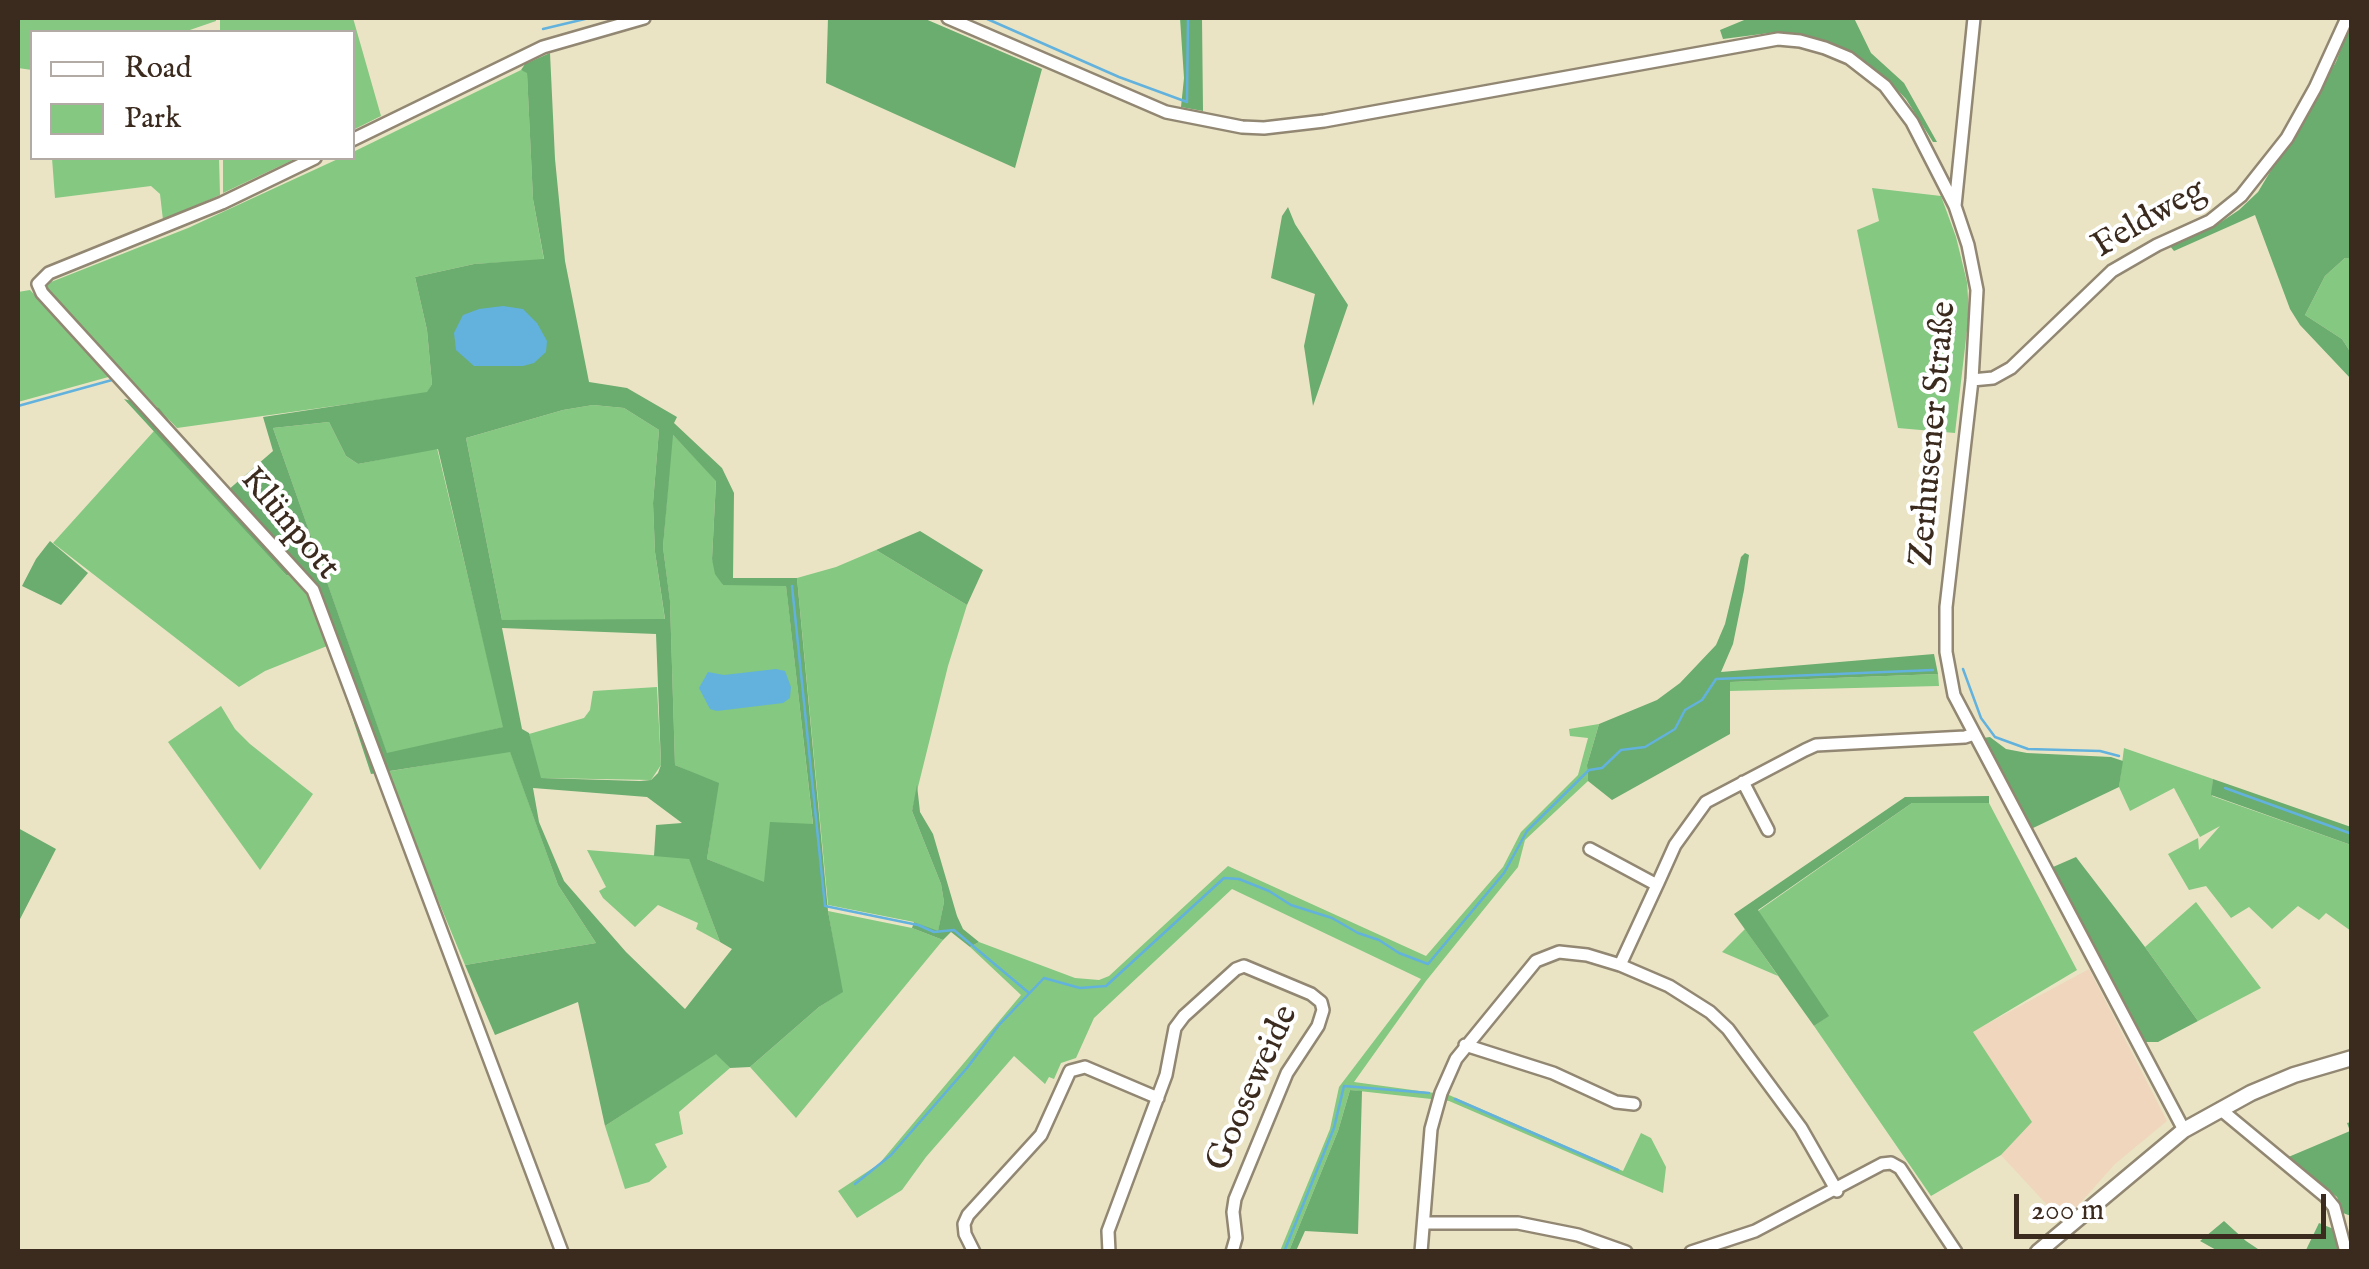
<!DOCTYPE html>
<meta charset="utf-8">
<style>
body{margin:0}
#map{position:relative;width:2369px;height:1269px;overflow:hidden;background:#eae4c5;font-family:"IM FELL English",serif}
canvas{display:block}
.frame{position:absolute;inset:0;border:20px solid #3b2a1e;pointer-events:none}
.legend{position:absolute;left:30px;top:30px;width:325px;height:130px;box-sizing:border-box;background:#fff;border:2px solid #b1aaa5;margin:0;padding:12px 18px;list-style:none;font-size:30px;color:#3b2a1e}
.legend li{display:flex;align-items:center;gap:20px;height:50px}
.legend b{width:50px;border:2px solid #b1aaa5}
.scale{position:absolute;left:2014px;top:1194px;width:312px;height:45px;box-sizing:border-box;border:5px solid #3b2a1e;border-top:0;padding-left:12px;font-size:30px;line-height:35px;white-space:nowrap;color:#3b2a1e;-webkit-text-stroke:8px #fff;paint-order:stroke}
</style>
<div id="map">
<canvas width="2369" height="1269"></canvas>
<div class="frame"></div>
<ul class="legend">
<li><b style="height:12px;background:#fff"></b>Road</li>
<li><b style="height:28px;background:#84c881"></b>Park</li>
</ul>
<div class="scale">200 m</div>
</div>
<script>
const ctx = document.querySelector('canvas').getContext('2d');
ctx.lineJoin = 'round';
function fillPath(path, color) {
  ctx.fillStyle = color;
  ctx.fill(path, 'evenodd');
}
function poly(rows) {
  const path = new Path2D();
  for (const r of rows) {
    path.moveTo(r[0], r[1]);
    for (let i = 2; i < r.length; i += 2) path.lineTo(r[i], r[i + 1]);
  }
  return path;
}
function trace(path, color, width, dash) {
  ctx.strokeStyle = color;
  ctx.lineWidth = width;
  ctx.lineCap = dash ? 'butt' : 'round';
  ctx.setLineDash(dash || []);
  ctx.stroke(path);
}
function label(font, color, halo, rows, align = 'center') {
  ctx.font = font + ' "IM FELL English",serif';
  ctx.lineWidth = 8;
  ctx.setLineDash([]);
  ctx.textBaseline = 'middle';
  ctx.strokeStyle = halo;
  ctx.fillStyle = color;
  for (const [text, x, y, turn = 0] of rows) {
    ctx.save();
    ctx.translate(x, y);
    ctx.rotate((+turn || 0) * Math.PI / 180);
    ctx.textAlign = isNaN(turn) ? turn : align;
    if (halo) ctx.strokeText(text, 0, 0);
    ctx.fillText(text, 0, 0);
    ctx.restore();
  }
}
fillPath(poly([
 [2089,969,2167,1121,2115,1164,2075,1209,2060,1219,2001,1155,2032,1122,1972,1032]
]), '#efd6bc');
fillPath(poly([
 [18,18,216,18,216,21,184,32,32,32,32,70,18,68],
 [220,18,353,18,381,116,353,130,352,32,220,32],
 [521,70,527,72,533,199,544,260,474,264,415,277,427,330,432,384,427,393,177,428,50,295,47,286,51,282,188,228,340,158,352,158,353,152],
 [52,158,219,158,220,195,163,220,160,194,151,186,55,198],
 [223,158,297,158,223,193],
 [1872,188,1941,196,1956,237,1967,282,1969,313,1955,433,1898,428,1857,230,1879,221],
 [2345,258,2351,258,2351,353,2342,339,2305,315,2325,276],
 [30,290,112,376,18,402,18,292],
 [593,405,624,408,659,430,653,503,655,552,665,620,502,620,466,438,563,410],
 [329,422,346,456,358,464,437,448,504,727,387,754,273,428],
 [154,431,286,575,296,577,315,608,327,646,265,671,239,687,53,543],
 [672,434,716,480,712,559,723,585,786,585,813,825,764,883,707,859,718,784,675,765,670,602,663,547],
 [876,550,967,605,948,666,912,811,941,884,944,902,938,932,914,922,828,905,797,578,836,567],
 [1938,674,1939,686,1729,691,1729,682],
 [657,687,661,765,651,780,540,778,529,734,584,718,590,710,593,691],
 [221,706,235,729,250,744,313,794,260,870,168,742],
 [1599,724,1587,765,1588,781,1525,840,1518,867,1426,981,1354,1082,1449,1095,1623,1171,1641,1133,1651,1138,1666,1167,1663,1193,1449,1101,1350,1090,1338,1131,1289,1251,1280,1251,1330,1129,1339,1087,1421,979,1232,889,1094,1018,1076,1058,1061,1063,1054,1079,1049,1077,1045,1084,1014,1056,926,1157,902,1190,857,1218,838,1191,879,1164,1021,995,970,947,979,942,1075,978,1099,980,1109,976,1228,866,1426,956,1503,867,1521,832,1578,775,1588,738,1570,736,1569,729],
 [2124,748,2213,779,2212,796,2351,845,2351,931,2326,913,2319,920,2298,906,2272,929,2249,907,2231,918,2206,886,2189,890,2168,854,2198,838,2199,850,2220,826,2200,837,2174,788,2130,811,2119,787],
 [510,751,558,885,596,943,465,965,385,772],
 [1912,803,1989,803,2077,970,1973,1032,2032,1122,2001,1155,1931,1196,1814,1026,1828,1016,1758,911],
 [587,850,689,858,720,942,696,929,698,923,658,905,635,927,603,898,599,891,606,887],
 [2196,902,2261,988,2198,1021,2145,947],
 [828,911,912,928,943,940,796,1118,750,1067,819,1007,842,992],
 [1745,929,1778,976,1722,952],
 [716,1053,730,1068,679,1112,683,1134,655,1144,667,1167,649,1182,625,1189,605,1126]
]), '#84c881');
fillPath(poly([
 [828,18,923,18,1042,69,1015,168,826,83],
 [1180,18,1202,18,1203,111,1181,107,1184,78],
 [1749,18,1854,18,1871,53,1904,83,1937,142,1933,142,1906,99,1889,81,1837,46,1806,36,1777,32,1723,39,1720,30],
 [2351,23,2351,258,2345,258,2325,276,2305,315,2342,339,2351,353,2351,379,2300,325,2290,309,2255,215,2174,251,2170,246,2215,226,2239,210,2258,192,2336,62],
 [550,53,555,159,565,261,589,382,627,388,677,417,674,423,722,468,734,493,733,578,797,578,828,911,843,992,819,1007,750,1067,730,1068,716,1054,605,1126,578,1002,495,1035,465,965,596,943,558,885,510,752,371,774,324,632,306,592,296,577,286,575,124,399,159,408,227,491,273,451,263,417,427,392,432,384,427,330,415,277,474,264,544,259,533,199,527,73,521,70,525,64],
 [593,405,624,408,659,430,653,503,655,552,665,619,502,620,466,438,563,410],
 [329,422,346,456,358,464,438,449,503,727,387,753,273,428],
 [673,435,716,481,712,559,715,574,723,585,786,586,813,824,770,822,764,882,707,859,719,783,675,765,670,601,663,547],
 [502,628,656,634,661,765,658,773,651,780,640,781,541,778,529,733,522,729],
 [533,788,647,797,682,823,656,825,654,856,689,859,720,942,732,949,685,1009,626,952,564,881,539,822],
 [1288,207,1295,224,1348,305,1313,406,1304,346,1315,294,1271,278,1282,216],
 [920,531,983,570,967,605,876,550],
 [50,541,88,573,61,605,22,586,36,559],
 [1745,553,1749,555,1744,590,1733,644,1721,672,1934,654,1938,674,1730,682,1730,734,1612,800,1588,781,1587,765,1599,724,1657,700,1680,683,1716,645,1725,624,1741,557],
 [1990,737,2006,749,2027,753,2111,757,2123,761,2119,787,2031,829,1983,738],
 [2213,779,2351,827,2351,845,2211,795],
 [917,785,920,812,933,834,957,916,963,929,979,942,970,947,951,932,943,940,912,928,914,922,938,931,944,902,941,884,912,811],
 [1989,796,1989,803,1912,803,1758,910,1829,1016,1814,1026,1734,914,1905,797],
 [18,828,56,849,18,923],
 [2076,857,2145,947,2198,1021,2158,1042,2145,1042,2053,867],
 [1350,1090,1362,1091,1358,1234,1305,1231,1296,1251,1289,1251,1338,1131],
 [2351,1122,2351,1216,2343,1213,2337,1197,2286,1158,2350,1131,2347,1123],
 [2224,1221,2246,1241,2261,1251,2218,1251,2200,1241],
 [2319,1223,2336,1230,2341,1251,2305,1252]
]), '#6bac6f');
fillPath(poly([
 [503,306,523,309,537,323,547,341,546,352,534,363,523,366,474,366,456,350,454,333,463,315,479,309],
 [776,669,785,671,791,687,790,698,783,703,717,711,710,709,699,688,708,672,724,675]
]), '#62b2dd');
trace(poly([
 [985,18,1119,77,1187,102,1188,18],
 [543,29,589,18],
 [18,406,112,380],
 [792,586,825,906,918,925,934,932,954,930,1029,993],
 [1963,669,1981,718,1995,737,2028,749,2100,751,2119,756],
 [2225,788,2352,834],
 [2339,1069,2352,1066],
 [1455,1099,1618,1170],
 [2241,1107,2265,1095],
 [855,1184,891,1155,967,1068,999,1025,1044,978,1080,988,1106,986,1224,878,1239,879,1269,891,1291,905,1332,918,1358,933,1379,940,1399,953,1428,964,1504,873,1527,831,1589,770,1602,768,1621,750,1645,747,1675,729,1685,710,1702,700,1716,679,1933,670],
 [1284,1252,1334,1128,1344,1086,1429,1093]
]), '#62b2dd', 2.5);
const minor = poly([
 [948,18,1166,112,1242,127,1264,128,1324,121,1778,39,1800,41,1825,48,1849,58,1885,86,1912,122,1955,206,1968,245,1977,290,1972,380,1946,607,1946,652,1954,695,2184,1130],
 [352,140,543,47,644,18],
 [315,158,222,203,49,273,38,284,42,293,313,590,562,1252],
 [1955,206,1974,18],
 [1972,380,1993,378,2011,368,2112,271,2157,245,2210,221,2241,196,2287,138,2315,88,2347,18],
 [1743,782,1768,830],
 [1590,849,1657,885,1620,965],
 [1657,885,1675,845,1706,802,1805,750,1816,745,1965,737,1974,734],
 [1465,1045,1553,1073,1616,1102,1634,1104],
 [2220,1109,2325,1196,2334,1207,2346,1252],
 [1425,1223,1518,1223,1578,1235,1626,1252],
 [974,1252,965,1234,964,1224,968,1215,1041,1135,1070,1071,1085,1067,1158,1098],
 [1109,1252,1108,1231,1166,1075,1175,1028,1184,1016,1236,969,1244,966,1311,994,1321,1002,1323,1010,1318,1026,1287,1073,1235,1199,1233,1212,1236,1238,1232,1252],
 [1421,1252,1431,1129,1441,1093,1456,1059,1536,961,1559,952,1587,955,1620,965,1669,986,1710,1012,1728,1029,1801,1128,1837,1191],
 [1691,1252,1755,1231,1882,1164,1891,1163,1900,1168,1956,1252]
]);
const tertiary = poly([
 [2038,1252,2184,1130,2251,1093,2294,1075,2352,1058]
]);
trace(minor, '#928772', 16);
trace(tertiary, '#928772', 19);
trace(minor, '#fff', 11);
trace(tertiary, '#fff', 14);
label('35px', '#3b2a1e', '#fff', [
 ["Feldweg",2150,220,-30],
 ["Zerhusener Straße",1935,434,-85],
 ["Klünpott",288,525,50],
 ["Gooseweide",1254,1089,-66]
]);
</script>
